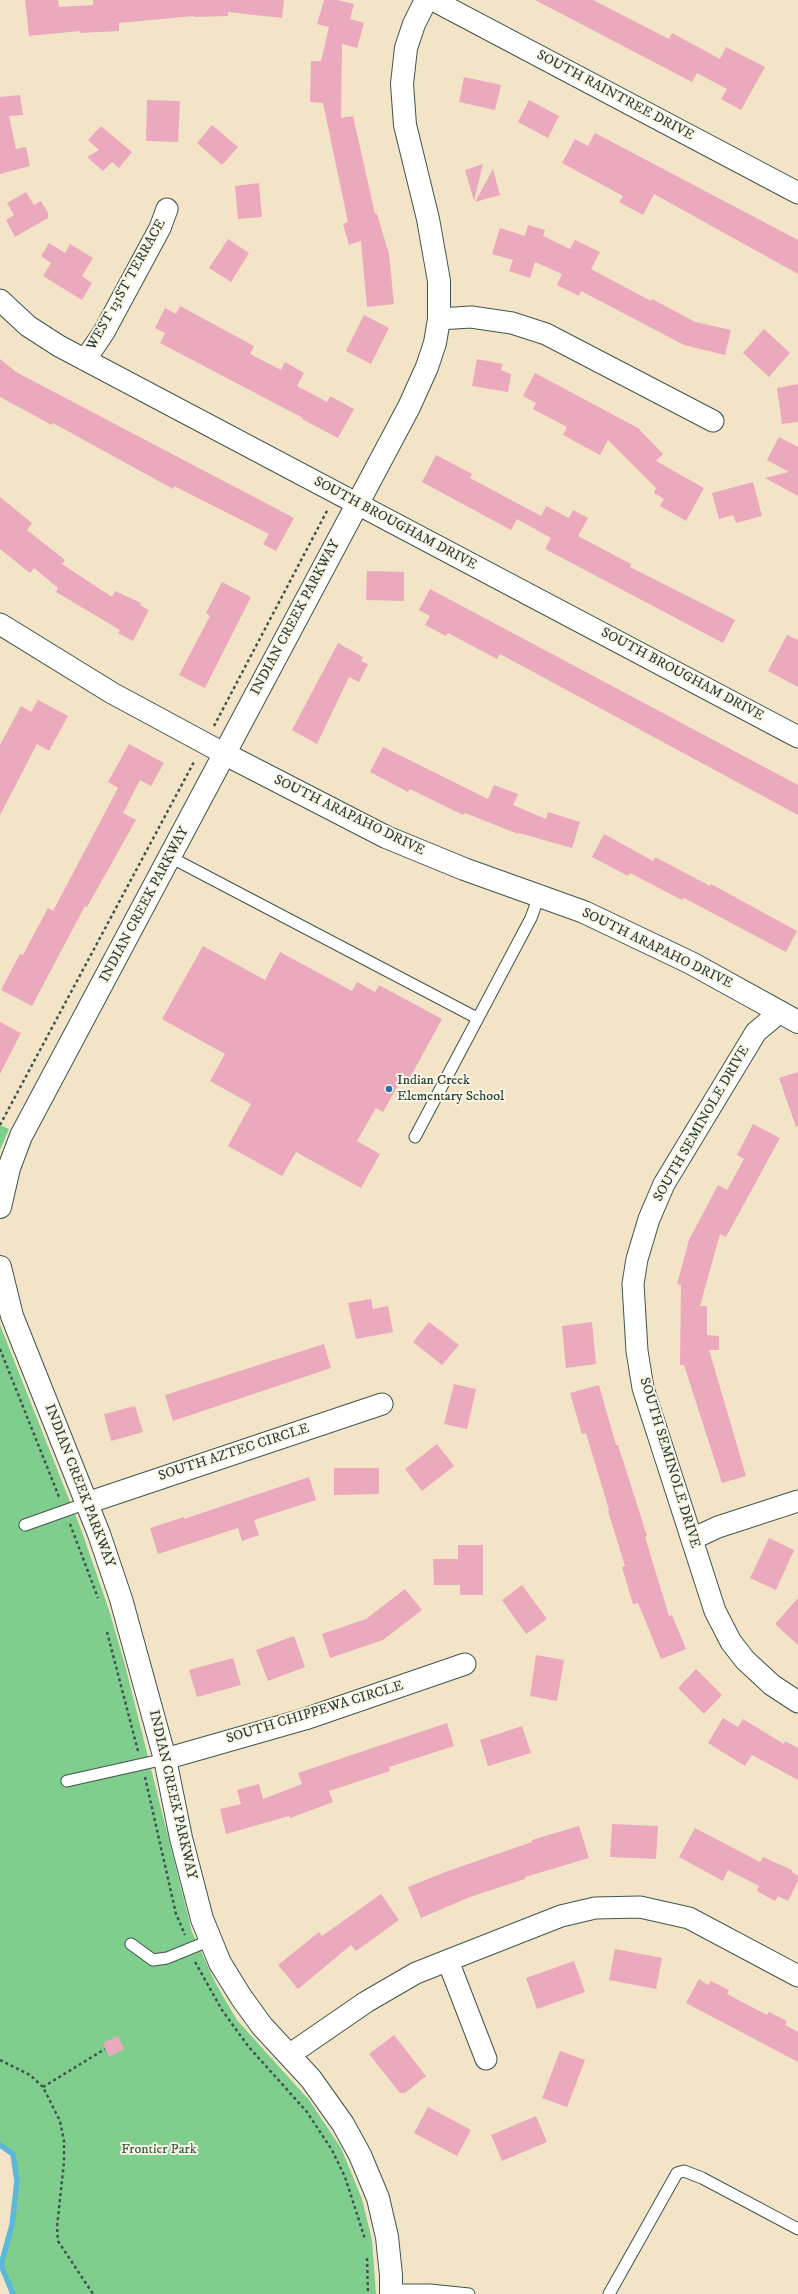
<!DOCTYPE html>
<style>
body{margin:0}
canvas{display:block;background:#f3e3c7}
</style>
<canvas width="798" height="2294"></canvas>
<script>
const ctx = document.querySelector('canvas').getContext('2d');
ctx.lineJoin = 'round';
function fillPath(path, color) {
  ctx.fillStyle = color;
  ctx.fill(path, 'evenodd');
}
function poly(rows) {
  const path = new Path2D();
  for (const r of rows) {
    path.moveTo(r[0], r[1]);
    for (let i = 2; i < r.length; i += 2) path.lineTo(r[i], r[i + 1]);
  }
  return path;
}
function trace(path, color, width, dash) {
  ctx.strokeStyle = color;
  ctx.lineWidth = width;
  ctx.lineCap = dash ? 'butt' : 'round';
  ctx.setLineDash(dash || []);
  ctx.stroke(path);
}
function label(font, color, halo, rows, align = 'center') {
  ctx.font = font + ' "IM FELL DW Pica",serif';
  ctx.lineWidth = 4;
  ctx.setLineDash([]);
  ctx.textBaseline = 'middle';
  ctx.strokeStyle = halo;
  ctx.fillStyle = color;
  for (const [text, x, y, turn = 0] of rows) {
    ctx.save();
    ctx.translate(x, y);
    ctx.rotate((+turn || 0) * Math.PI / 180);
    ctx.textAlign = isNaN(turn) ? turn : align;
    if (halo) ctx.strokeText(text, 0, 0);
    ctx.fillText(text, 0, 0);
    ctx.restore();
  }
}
fillPath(poly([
 [0,1125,9,1129,0,1150],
 [0,1325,82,1532,109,1610,125,1665,192,1932,216,1984,237,2020,309,2100,341,2148,362,2199,372,2240,376,2294,13,2294,1,2265,12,2225,17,2181,13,2154,0,2145]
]), '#7fce8e');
trace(poly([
 [0,2145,13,2154,17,2181,12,2225,1,2265,13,2294]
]), '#5bb8d9', 5.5);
fillPath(poly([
 [25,0,58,0,59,7,93,5,93,0,284,0,282,18,228,12,228,16,194,17,194,16,119,23,119,31,80,33,80,31,29,36],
 [324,0,337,0,354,4,350,19,364,23,357,48,342,44,341,118,353,116,375,214,377,214,389,254,394,304,367,307,361,241,349,245,343,224,348,222,323,103,310,102,311,61,321,61,329,27,317,24],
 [535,0,593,0,669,39,672,33,720,59,726,47,765,67,741,110,721,99,727,89,697,73,692,82],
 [464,77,501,85,495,110,459,102],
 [20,95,23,115,9,116,16,149,26,147,30,166,0,174,0,97],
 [147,100,180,101,178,142,146,141],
 [529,100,559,116,548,138,518,122],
 [212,125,238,147,222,165,197,143],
 [101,126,132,152,119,168,112,162,103,171,87,157,99,150,88,140],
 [595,133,798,240,798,274,654,194,643,215,619,202,623,196,562,163,575,139,588,146],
 [483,164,474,201,465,170],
 [493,169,500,195,475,202],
 [259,183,262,217,238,219,235,186],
 [26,192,34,205,41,201,48,213,48,218,15,237,6,220,14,215,7,203],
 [528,225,545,230,543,236,570,249,575,240,600,252,591,269,651,301,652,299,695,322,731,330,725,355,684,345,581,291,579,296,557,285,562,274,535,262,530,278,509,271,513,260,492,254,500,228,525,236],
 [228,239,249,253,231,282,209,268],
 [49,243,65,253,70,244,93,258,82,276,92,283,82,300,43,276,51,263,41,256],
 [180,306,254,346,250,354,281,370,285,362,304,373,297,386,327,402,330,396,354,409,338,438,302,419,303,418,160,343,165,333,155,328,165,308,176,314],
 [364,315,389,328,371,364,346,351],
 [764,329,790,353,769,377,743,353],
 [0,359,16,372,294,518,276,551,263,544,269,534,174,486,173,489,53,423,52,425,0,397],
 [477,359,503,364,501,370,511,374,508,392,472,386],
 [535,373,638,428,663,454,656,461,704,488,686,521,660,506,664,499,654,493,656,488,608,440,600,455,563,435,567,427,533,409,536,403,523,396],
 [798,384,798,422,782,424,777,388],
 [779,437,798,447,798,496,765,478,789,472,767,460],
 [436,455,472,474,470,478,541,516,546,506,569,518,573,510,588,518,578,536,631,564,630,567,735,620,723,643,545,549,551,538,517,519,511,530,422,482],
 [753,482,762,516,736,523,733,515,719,519,712,493],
 [0,497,32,523,27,530,65,560,62,564,112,597,115,591,141,603,140,605,149,610,133,641,118,633,120,630,56,592,58,588,34,568,30,573,0,549],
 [367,571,404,572,404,601,366,600],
 [222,582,251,597,205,688,179,675,210,616,206,613],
 [430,589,798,785,798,815,500,654,497,659,448,633,446,636,425,625,430,616,419,610],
 [787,635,798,640,798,687,768,671],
 [338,643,363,657,361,661,368,664,359,682,349,677,317,744,292,730],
 [38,700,68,716,49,751,37,744,0,815,0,745,21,706,31,712],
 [129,744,164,763,151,786,140,780,123,813,136,820,87,907,85,906,32,1006,1,990,20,954,23,955,48,908,53,911,118,788,108,782],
 [383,747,488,799,494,785,518,794,513,805,546,819,548,812,580,822,572,848,519,833,518,834,465,813,463,815,410,789,408,792,370,772],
 [604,834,653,861,655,857,710,886,711,884,797,931,786,952,684,898,682,900,630,873,628,876,592,857],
 [203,946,265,980,280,952,352,991,357,982,375,992,379,985,442,1019,406,1085,400,1082,383,1112,376,1108,357,1141,380,1154,361,1188,296,1152,282,1176,228,1146,251,1104,210,1081,225,1054,162,1019],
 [0,1022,21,1033,0,1074],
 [798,1072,798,1126,796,1127,779,1078],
 [753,1124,780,1138,726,1237,720,1234,700,1306,707,1306,707,1335,719,1336,719,1350,709,1350,746,1476,722,1483,684,1365,680,1365,681,1285,677,1284,689,1240,718,1185,727,1190,744,1159,737,1155],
 [371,1299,373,1309,388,1306,393,1332,356,1339,348,1303],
 [429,1322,459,1345,442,1365,413,1342],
 [592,1322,596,1364,566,1368,562,1326],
 [324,1344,331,1368,173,1421,165,1395],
 [454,1384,476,1389,467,1429,444,1424],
 [599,1385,616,1445,618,1445,647,1536,645,1537,669,1616,672,1615,686,1649,661,1659,638,1603,633,1604,622,1567,625,1566,608,1511,609,1510,586,1433,582,1434,570,1393],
 [135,1406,143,1432,111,1441,104,1414],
 [437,1444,454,1466,422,1491,405,1469],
 [334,1468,379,1468,379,1494,334,1495],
 [309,1477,316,1500,254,1520,259,1535,242,1541,238,1528,158,1554,150,1528,184,1517,184,1519],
 [769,1538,794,1550,776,1590,750,1578],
 [458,1545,483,1545,483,1595,460,1595,460,1585,434,1585,433,1559,458,1559],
 [522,1585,547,1619,526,1634,502,1600],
 [405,1589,422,1610,383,1640,330,1658,322,1634,366,1619],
 [798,1598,798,1645,775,1624],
 [294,1636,305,1667,268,1681,256,1650],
 [536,1655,564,1660,557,1701,530,1696],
 [233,1658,241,1685,197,1697,189,1670],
 [696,1669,722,1695,704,1714,678,1688],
 [723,1718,738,1727,743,1719,784,1744,785,1741,798,1748,798,1780,752,1755,745,1766,708,1743],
 [447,1723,454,1746,389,1767,390,1771,329,1791,333,1802,290,1818,289,1816,226,1834,220,1809,241,1804,237,1790,259,1784,263,1799,302,1784,298,1773],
 [522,1726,531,1753,488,1766,480,1740],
 [612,1824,658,1826,656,1859,610,1857],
 [579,1826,589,1858,525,1877,525,1879,470,1897,421,1918,408,1887,448,1871,532,1842,532,1840],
 [695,1828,760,1862,763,1857,792,1870,792,1872,798,1876,798,1881,788,1901,778,1896,775,1901,757,1891,759,1886,728,1870,723,1881,679,1857],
 [381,1894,399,1920,356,1951,351,1945,298,1989,278,1965,319,1932,322,1936],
 [615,1949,662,1958,656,1989,609,1980],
 [574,1961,585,1992,537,2009,526,1978],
 [699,1979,708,1985,711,1981,729,1990,727,1994,767,2015,769,2012,787,2021,785,2025,798,2032,798,2062,686,2003],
 [394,2035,426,2076,405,2093,400,2093,369,2054],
 [118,2036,124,2049,109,2057,103,2043],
 [560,2051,585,2060,567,2107,542,2098],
 [428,2107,471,2130,457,2156,414,2133],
 [536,2116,547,2142,502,2161,491,2135]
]), '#eba9be');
const service = poly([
 [170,857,477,1018],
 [415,1137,531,918,539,896],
 [25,1525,87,1503],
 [67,1781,165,1759],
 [131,1944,153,1960,167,1958,211,1940],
 [391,2290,430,2290,469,2294],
 [609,2294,677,2173,684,2171,702,2178,798,2229]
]);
const minor = poly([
 [433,0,798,193],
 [0,300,28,326,59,346,798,737],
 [439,319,471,317,512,323,546,334,713,421],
 [85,360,104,332,160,228,167,209],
 [0,624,112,693,225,754],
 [780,1012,756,1032,664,1184,649,1219,637,1259,633,1284,637,1351,643,1388,715,1611,731,1642,745,1660,772,1685,798,1702],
 [87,1503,382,1404],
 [692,1539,718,1527,798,1501],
 [165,1759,305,1719,465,1664],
 [448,1961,486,2059],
 [289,2055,366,2002,416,1973,561,1916,595,1908,640,1907,689,1918,798,1976]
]);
const tertiary = poly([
 [225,754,386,837,464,869,584,912,691,963,798,1022],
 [0,1207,9,1168,21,1136,409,407,427,367,435,343,439,319,439,281,428,219,405,125,402,84,406,48,414,24,426,0],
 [0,1267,12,1316,99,1534,121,1599,165,1759,181,1838,202,1919,220,1963,241,1997,262,2026,311,2079,343,2124,360,2155,378,2198,387,2237,391,2275,391,2294]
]);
trace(service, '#3f564a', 13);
trace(minor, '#3f564a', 23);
trace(tertiary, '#3f564a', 24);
trace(poly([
 [214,726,328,509],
 [0,1125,195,760],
 [0,1349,59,1497],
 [70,1524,98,1598],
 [107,1632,138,1751],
 [145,1777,176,1914,185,1935],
 [195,1962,222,2010,248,2046,307,2112,332,2150,345,2177,365,2239],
 [0,2060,30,2075,43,2087,60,2121,64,2141,64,2162,57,2227,58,2241,93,2294],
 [43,2087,105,2049],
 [367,2258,368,2294]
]), '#3f564a', 2.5, [3, 3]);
trace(service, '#fff', 11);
trace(minor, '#fff', 21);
trace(tertiary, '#fff', 22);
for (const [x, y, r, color] of [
 [389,1089,4,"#1f6fb2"]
]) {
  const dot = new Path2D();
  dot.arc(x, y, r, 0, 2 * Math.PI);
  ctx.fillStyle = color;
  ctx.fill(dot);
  trace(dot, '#fcf5e5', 1.5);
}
label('14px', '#1f3d34', '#fcf5e5', [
 ["SOUTH RAINTREE DRIVE",615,96,28],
 ["WEST 131ST TERRACE",127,285,-61],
 ["SOUTH BROUGHAM DRIVE",395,524,28],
 ["INDIAN CREEK PARKWAY",296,618,-62],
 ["SOUTH BROUGHAM DRIVE",682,675,28],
 ["SOUTH ARAPAHO DRIVE",349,816,26],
 ["INDIAN CREEK PARKWAY",145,905,-62],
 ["SOUTH ARAPAHO DRIVE",657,949,26],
 ["SOUTH SEMINOLE DRIVE",702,1124,-60],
 ["SOUTH AZTEC CIRCLE",234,1453,-18],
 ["SOUTH SEMINOLE DRIVE",669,1463,73],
 ["INDIAN CREEK PARKWAY",79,1486,69],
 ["SOUTH CHIPPEWA CIRCLE",315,1713,-17],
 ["INDIAN CREEK PARKWAY",172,1795,77]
]);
label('14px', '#1f3d34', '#fcf5e5', [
 ["Indian Creek",397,1081],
 ["Elementary School",397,1097]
], 'left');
label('14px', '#37614a', '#fcf5e5', [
 ["Frontier Park",159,2150]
]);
</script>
